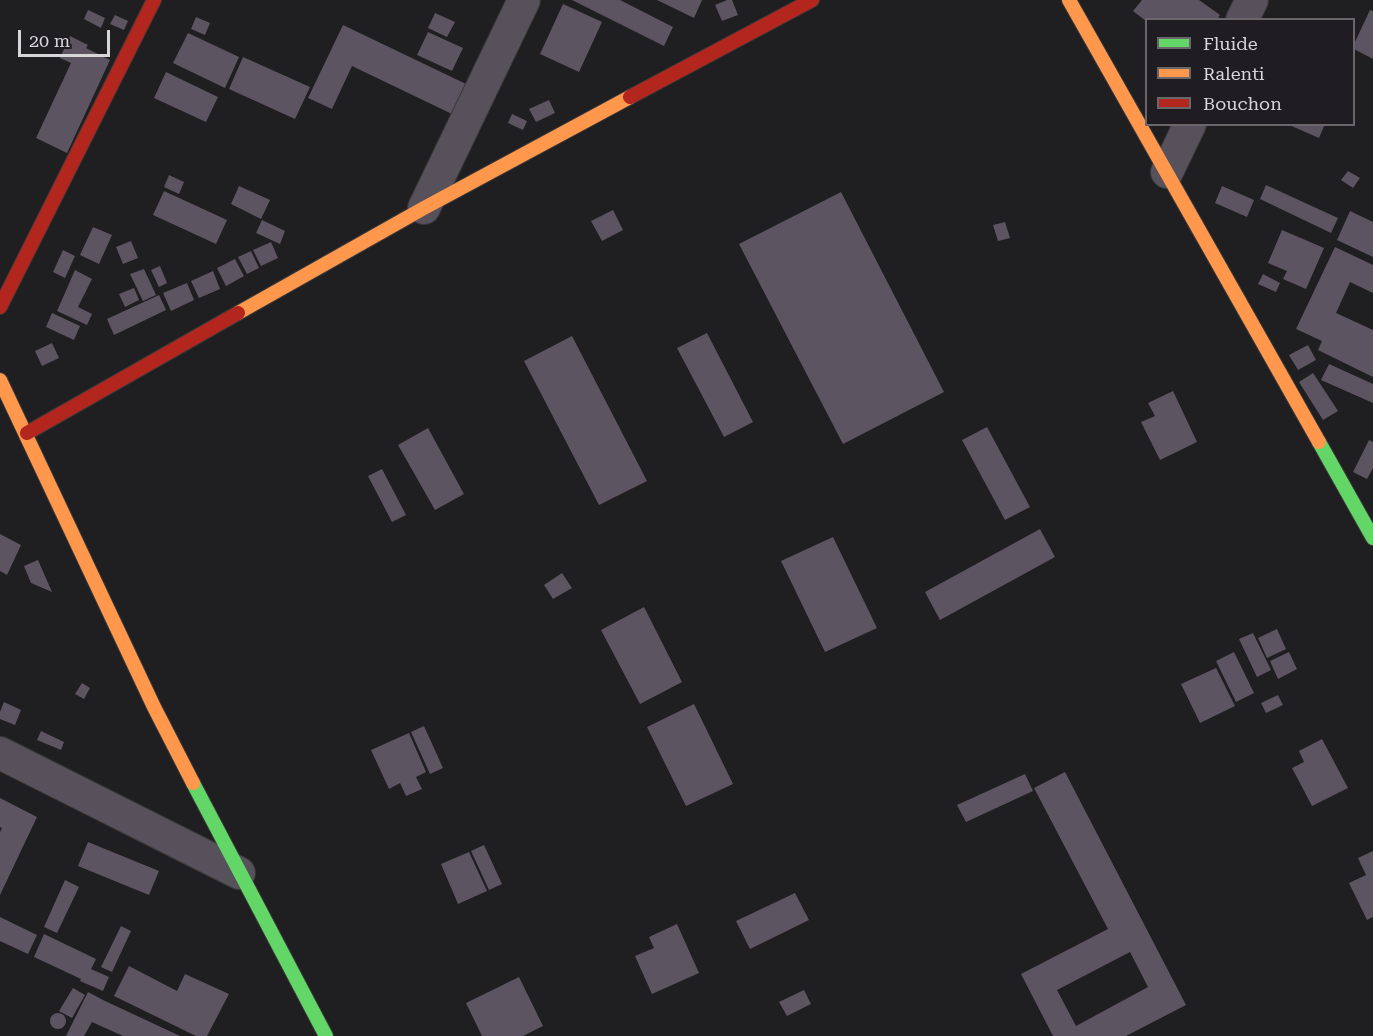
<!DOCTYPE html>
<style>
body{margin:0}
#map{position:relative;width:1373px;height:1036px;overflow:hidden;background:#1f1e20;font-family:"Roboto Serif",serif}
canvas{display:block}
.legend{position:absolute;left:1145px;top:18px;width:210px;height:108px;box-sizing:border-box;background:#1f1d21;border:2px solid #69676a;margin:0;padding:8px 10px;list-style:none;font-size:18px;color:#d7d5d8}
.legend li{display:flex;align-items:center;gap:12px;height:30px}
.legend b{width:30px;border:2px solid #69676a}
.scale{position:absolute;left:18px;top:30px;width:92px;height:27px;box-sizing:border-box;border:3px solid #d7d5d8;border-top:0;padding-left:8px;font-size:18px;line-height:21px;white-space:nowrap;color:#d7d5d8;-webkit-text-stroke:4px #1f1d21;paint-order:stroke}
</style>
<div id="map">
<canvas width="1373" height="1036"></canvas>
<ul class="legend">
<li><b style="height:8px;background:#63d668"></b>Fluide</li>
<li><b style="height:8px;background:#ff974d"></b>Ralenti</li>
<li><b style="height:8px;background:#b3261e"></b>Bouchon</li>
</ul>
<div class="scale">20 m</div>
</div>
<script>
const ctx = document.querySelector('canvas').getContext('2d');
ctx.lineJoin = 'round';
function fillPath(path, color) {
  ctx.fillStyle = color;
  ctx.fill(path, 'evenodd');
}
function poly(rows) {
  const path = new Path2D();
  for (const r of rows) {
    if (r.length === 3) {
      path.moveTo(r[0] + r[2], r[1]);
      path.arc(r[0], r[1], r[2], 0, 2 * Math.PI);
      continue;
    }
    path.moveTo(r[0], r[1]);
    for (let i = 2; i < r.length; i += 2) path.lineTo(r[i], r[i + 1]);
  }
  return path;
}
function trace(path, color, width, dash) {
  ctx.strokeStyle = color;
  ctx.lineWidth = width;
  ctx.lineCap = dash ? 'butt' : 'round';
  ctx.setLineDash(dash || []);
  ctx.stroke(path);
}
fillPath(poly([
 [572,0,620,0,673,27,664,46],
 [657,0,702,0,694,18],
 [727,0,732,0,738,15,722,21,715,5],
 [1142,0,1199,0,1220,15,1217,20,1146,21,1133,11],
 [563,4,602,22,579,72,540,54],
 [88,10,105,18,101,28,84,19],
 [1370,10,1373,11,1373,59,1354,49,1354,44],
 [435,13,455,22,447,37,428,28],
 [115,15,128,21,124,30,110,24],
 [196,17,210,23,205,35,191,29],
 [343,25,466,84,452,114,352,66,332,109,308,98],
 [428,32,463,48,452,71,417,55],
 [188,33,239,57,225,88,173,63],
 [70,36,88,45,86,48,110,60,67,153,36,138,71,63,60,58],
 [243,57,310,87,295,119,229,89],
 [166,72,218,97,206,122,154,98],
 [549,100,555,113,536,122,529,109],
 [512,114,527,121,523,130,508,123],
 [1287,124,1325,124,1319,138],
 [1348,171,1360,178,1353,188,1341,180],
 [169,175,184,182,179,194,164,187],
 [1266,185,1338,218,1331,233,1260,199],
 [239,186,270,200,261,219,231,204],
 [1222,186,1254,200,1247,217,1215,203],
 [164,191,227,220,216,244,153,215],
 [841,192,944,392,843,444,739,244],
 [613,210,623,230,602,241,591,221],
 [1350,211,1373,222,1373,257,1337,240],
 [262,220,285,231,280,244,256,233],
 [1005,222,1010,238,998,241,993,225],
 [93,227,112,235,99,264,80,255],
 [1282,230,1324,248,1306,289,1283,279,1287,271,1268,263],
 [131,241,138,258,123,264,116,247],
 [271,242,278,258,261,266,253,250],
 [1335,247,1373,265,1373,293,1350,282,1336,313,1373,330,1373,377,1318,350,1322,341,1296,329],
 [63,250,75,256,65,278,53,272],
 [251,251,259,268,247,274,238,257],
 [235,259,244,276,226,286,217,268],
 [160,266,167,283,159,287,151,270],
 [144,269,156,295,143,301,130,274],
 [75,270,92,279,78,307,92,314,87,325,57,311],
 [213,271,220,289,199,298,191,281],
 [1263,274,1280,283,1276,292,1258,284],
 [187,283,194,300,171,311,163,293],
 [134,288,139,300,125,307,119,294],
 [159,295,166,310,114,335,107,319],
 [52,313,80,326,74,340,46,327],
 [707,333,753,422,724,437,677,348],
 [572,336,647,481,599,505,524,361],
 [52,343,59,358,42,366,35,351],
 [1308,345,1316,360,1298,370,1289,355],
 [1329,364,1373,384,1373,403,1321,380],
 [1313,373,1338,411,1323,420,1299,382],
 [1173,391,1197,442,1160,460,1141,422,1155,416,1148,403],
 [987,427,1030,507,1005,520,962,440],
 [428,428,464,494,435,510,398,445],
 [1369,440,1373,442,1373,468,1367,479,1353,472],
 [382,469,406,515,392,522,368,476],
 [1040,529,1055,557,940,620,925,592],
 [0,534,21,545,7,575,0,571],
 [833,537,877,628,825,652,781,561],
 [38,560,52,592,31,583,24,566],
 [562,573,572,588,553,599,544,585],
 [644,607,682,682,640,704,601,630],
 [1277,629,1286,649,1267,658,1258,638],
 [1253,633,1271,670,1257,677,1239,639],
 [1234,652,1254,693,1236,702,1216,661],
 [1289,652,1297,669,1278,679,1270,661],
 [1216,668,1235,706,1200,723,1181,684],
 [82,683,90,688,84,699,75,694],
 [1278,695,1283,705,1266,713,1261,703],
 [4,702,21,710,15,725,0,719,0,712],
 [694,704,733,784,686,806,647,727],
 [424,726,443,768,430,774,411,732],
 [41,731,64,742,61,750,37,740],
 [409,733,426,772,416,777,422,789,406,796,400,783,389,789,371,750],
 [1322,739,1348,788,1312,806,1292,768,1304,762,1299,751],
 [1065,772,1186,1005,1126,1036,1053,1036,1021,974,1108,929,1034,788],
 [1130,952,1148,987,1076,1026,1057,990],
 [1025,774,1033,791,966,822,957,805],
 [0,798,37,817,0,895,0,832,2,828,0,827],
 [88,842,159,871,149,895,78,866],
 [484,845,502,884,489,890,471,851],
 [1373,851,1373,917,1367,920,1349,883,1366,875,1358,858],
 [469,852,487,891,458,904,441,864],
 [65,880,79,887,57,933,44,927],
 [795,893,809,920,750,949,736,921],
 [0,917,37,935,28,954,0,941],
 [677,924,699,973,652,994,635,956,654,948,649,937],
 [121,926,131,931,112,972,101,967],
 [44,934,96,959,91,969,109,977,103,991,80,981,81,979,34,957],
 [129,966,177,991,185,974,229,994,207,1036,196,1036,114,996],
 [519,977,543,1026,523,1036,482,1036,466,1003],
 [73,988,85,995,72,1018,59,1011],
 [804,990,811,1004,787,1016,779,1002],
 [88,992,103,1000,180,1036,123,1036,92,1022,84,1036,66,1036],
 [58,1021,8]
]), '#5d5462');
const street = poly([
 [1242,20,1252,0],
 [1167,172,1190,124],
 [424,208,524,0],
 [0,753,239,873]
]);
const fast = poly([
 [1319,442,1373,538],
 [193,783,326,1036]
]);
const slow = poly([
 [1069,0,1319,442],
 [238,313,424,208,630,97],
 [0,380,154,707,193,783]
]);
const jam = poly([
 [630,97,812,0],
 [0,307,154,0],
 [27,433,238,313]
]);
trace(street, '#39383a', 34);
trace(fast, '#39383a', 16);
trace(slow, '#39383a', 16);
trace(jam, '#39383a', 16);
trace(street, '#56515a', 32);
trace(fast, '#63d668', 14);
trace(slow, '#ff974d', 14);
trace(jam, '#b3261e', 14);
</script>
